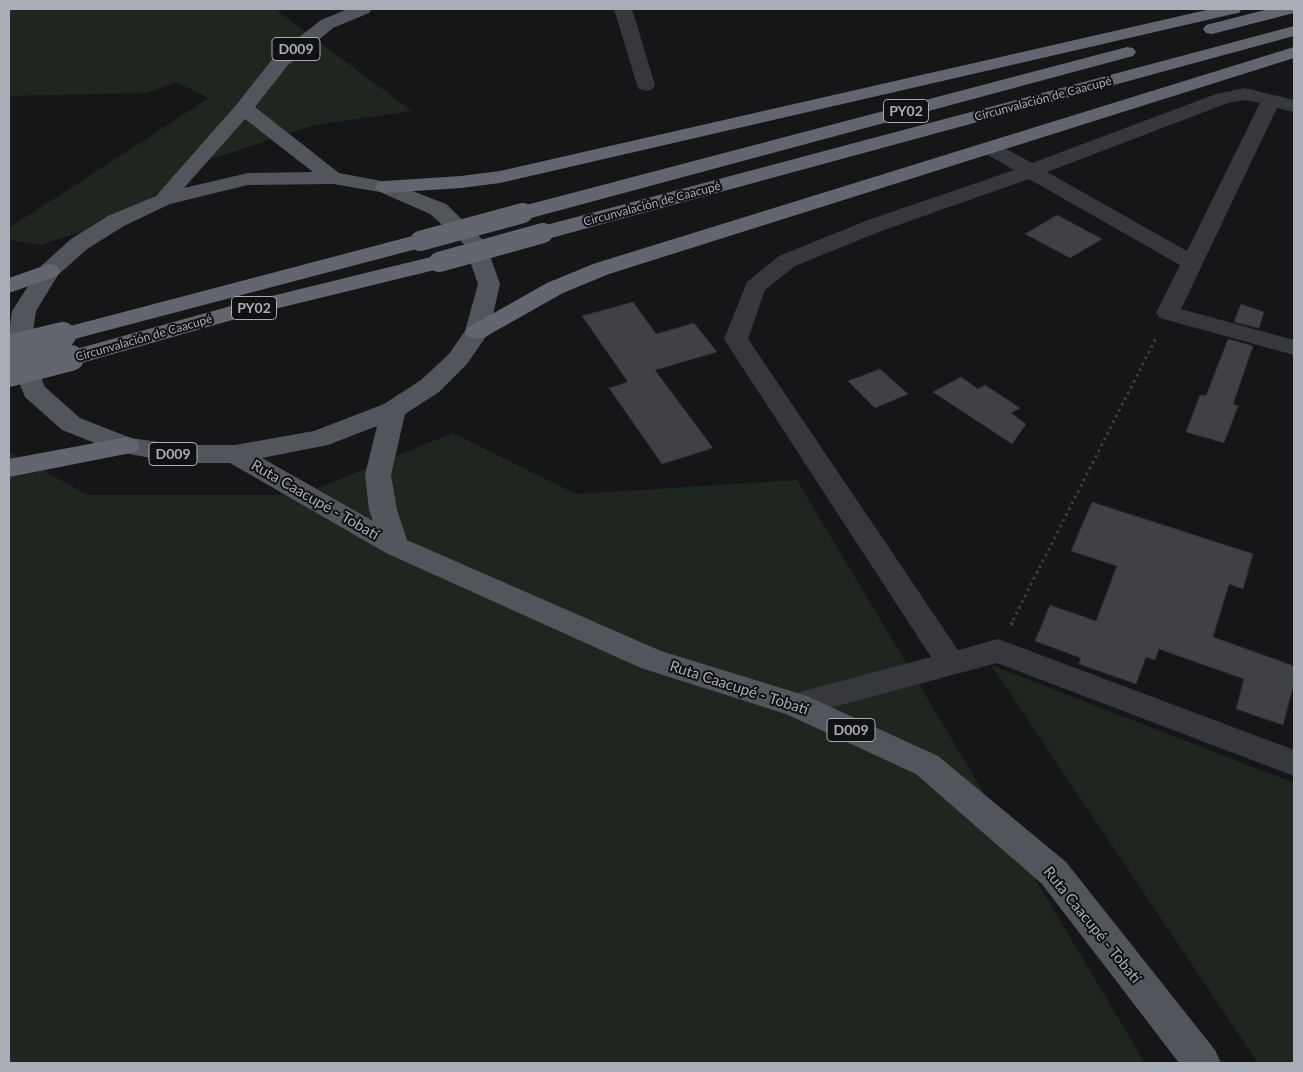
<!DOCTYPE html>
<meta charset="utf-8">
<style>
body{margin:0}
#map{position:relative;width:1303px;height:1072px;overflow:hidden;background:#161618;font-family:Lato,sans-serif}
canvas{display:block}
.frame{position:absolute;inset:0;border:10px solid #a8adb8;pointer-events:none}
</style>
<div id="map">
<canvas width="1303" height="1072"></canvas>
<div class="frame"></div>
</div>
<script>
const ctx = document.querySelector('canvas').getContext('2d');
ctx.lineJoin = 'round';
function fillPath(path, color) {
  ctx.fillStyle = color;
  ctx.fill(path, 'evenodd');
}
function poly(rows) {
  const path = new Path2D();
  for (const r of rows) {
    path.moveTo(r[0], r[1]);
    for (let i = 2; i < r.length; i += 2) path.lineTo(r[i], r[i + 1]);
  }
  return path;
}
function trace(path, color, width, dash) {
  ctx.strokeStyle = color;
  ctx.lineWidth = width;
  ctx.lineCap = dash ? 'butt' : 'round';
  ctx.setLineDash(dash || []);
  ctx.stroke(path);
}
function label(font, color, halo, rows, align = 'center') {
  ctx.font = font + ' Lato,sans-serif';
  ctx.lineWidth = 4;
  ctx.setLineDash([]);
  ctx.textBaseline = 'middle';
  ctx.strokeStyle = halo;
  ctx.fillStyle = color;
  for (const [text, x, y, turn = 0] of rows) {
    ctx.save();
    ctx.translate(x, y);
    ctx.rotate((+turn || 0) * Math.PI / 180);
    ctx.textAlign = isNaN(turn) ? turn : align;
    if (halo) ctx.strokeText(text, 0, 0);
    ctx.fillText(text, 0, 0);
    ctx.restore();
  }
}
fillPath(poly([
 [9,9,275,9,412,111,314,125,203,162,116,221,40,245,9,240,9,228,209,98,176,82,147,93,9,96],
 [453,433,576,494,797,480,1145,1063,9,1063,9,451,87,495,301,495],
 [991,665,1294,783,1294,1063,1258,1063]
]), '#1e261f');
const building = poly([
 [1057,215,1102,239,1070,258,1025,234,1057,215],
 [633,302,656,334,694,323,717,352,655,370,713,448,662,464,609,388,628,382,582,316,633,302],
 [1241,304,1264,312,1259,328,1234,322,1241,304],
 [1228,339,1253,346,1233,404,1238,406,1224,443,1186,432,1200,395,1206,396,1228,339],
 [880,369,908,394,875,408,848,381,880,369],
 [961,377,978,389,985,385,1020,408,1011,413,1026,424,1012,444,933,392,961,377],
 [1092,502,1253,554,1243,589,1229,584,1213,637,1294,666,1294,683,1283,725,1236,709,1244,679,1159,649,1155,660,1146,657,1136,684,1079,664,1081,658,1035,641,1050,605,1096,621,1117,566,1071,551,1092,502]
]);
fillPath(building, '#404145');
trace(building, '#303034', 1);
trace(poly([
 [1013,620,1157,336]
]), '#3d3f44', 3, [2.5, 4]);
trace(poly([
 [1011,625,1014,619]
]), '#3d3f44', 4, [3, 4.5]);
fillPath(poly([
 [614,9,632,9,655,85,653,89,646,91,639,89,637,85,614,9],
 [1245,88,1294,100,1294,112,1277,108,1181,309,1294,340,1294,355,1160,318,1156,313,1180,265,1029,179,884,230,795,266,765,290,748,339,958,650,998,639,1294,750,1294,776,997,663,796,717,785,714,781,705,785,696,931,657,724,339,747,282,779,256,868,220,1014,170,983,152,980,148,983,144,990,142,997,144,1032,163,1216,94,1245,88],
 [1245,100,1260,103,1187,251,1047,172,1228,103,1245,100]
]), '#37383d');
fillPath(poly([
 [348,9,372,9,369,13,333,28,288,65,255,107,339,173,392,183,446,204,485,242,500,284,489,332,467,364,439,392,405,414,391,475,397,510,407,540,661,651,807,696,938,756,1066,862,1215,1050,1221,1063,1179,1063,1042,884,916,774,786,714,641,668,386,553,230,463,179,463,118,452,62,430,25,397,9,359,9,334,12,311,41,266,71,239,108,216,156,196,237,104,274,57,321,20,348,9],
 [245,119,313,172,248,173,184,188,245,119],
 [333,184,380,192,430,214,464,244,478,284,465,331,449,354,421,380,384,404,314,431,235,445,179,445,131,438,80,418,45,387,30,352,36,311,58,275,87,249,124,226,170,204,248,185,333,184],
 [377,426,365,475,369,510,373,521,262,458,328,445,377,426]
]), '#53555c');
fillPath(poly([
 [1211,9,1242,9,1239,13,1233,14,500,183,461,188,385,193,378,191,375,187,378,183,385,181,461,176,500,171,1211,9],
 [1269,9,1294,9,1294,13,1212,34,1206,33,1203,29,1206,25,1269,9],
 [1294,26,1294,36,551,238,543,240,535,238,532,233,535,228,1294,26],
 [1127,47,1133,48,1136,52,1133,56,531,218,523,219,515,218,512,213,515,208,1127,47],
 [1294,47,1294,58,609,274,563,293,485,337,477,339,469,337,465,332,469,327,547,283,593,264,1294,47],
 [420,234,428,236,431,241,428,246,63,342,55,340,51,335,55,330,420,234],
 [439,255,447,257,450,262,447,267,246,316,71,366,62,363,59,358,62,353,231,306,439,255],
 [49,264,57,266,60,271,57,276,9,293,9,278,49,264],
 [127,437,136,440,140,446,136,452,9,477,9,459,127,437]
]), '#63666e');
trace(poly([
 [420,241,523,213],
 [439,262,543,233]
]), '#63666e', 20);
trace(poly([
 [9,348,63,335],
 [9,374,71,358]
]), '#63666e', 26);
label('12px', '#a8adb8', '#111113', [
 ["Circunvalación de Caacupé",1043,99,-15],
 ["Circunvalación de Caacupé",652,204,-15],
 ["Circunvalación de Caacupé",144,338,-16]
]);
for (const [x, y, w] of [
 [296,49,48],
 [906,111,45],
 [254,308,45],
 [173,454,48],
 [851,730,48]
]) {
  const box = new Path2D();
  box.roundRect(x - w / 2, y - 11.5, w, 23, 4);
  ctx.fillStyle = '#111113';
  ctx.fill(box);
  trace(box, '#a8adb8', 1);
}
label('bold 14px', '#a8adb8', null, [
 ["D009",296,49],
 ["PY02",906,111],
 ["PY02",254,308],
 ["D009",173,454],
 ["D009",851,730]
]);
label('15px', '#a8adb8', '#111113', [
 ["Ruta Caacupé - Tobatí",315,500,30],
 ["Ruta Caacupé - Tobatí",739,688,18],
 ["Ruta Caacupé - Tobatí",1092,925,51]
]);
</script>
